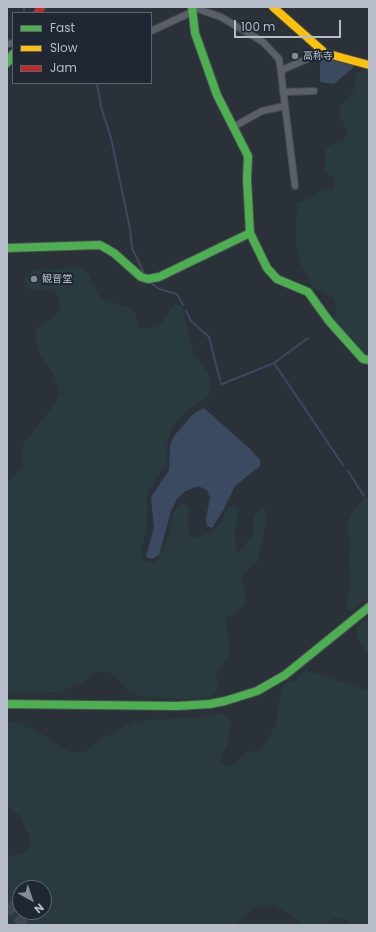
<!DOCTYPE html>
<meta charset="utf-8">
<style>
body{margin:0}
#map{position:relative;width:376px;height:932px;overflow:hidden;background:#2b3138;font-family:Poppins,sans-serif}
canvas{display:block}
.frame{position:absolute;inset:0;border:8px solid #b6bdc8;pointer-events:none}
.legend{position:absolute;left:12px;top:12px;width:140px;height:72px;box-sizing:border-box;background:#1f2732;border:1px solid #5b636e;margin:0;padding:5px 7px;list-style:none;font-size:12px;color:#b6bdc8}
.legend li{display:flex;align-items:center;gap:8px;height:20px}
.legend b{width:20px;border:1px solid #5b636e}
.north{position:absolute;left:12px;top:880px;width:40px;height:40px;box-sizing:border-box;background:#1f2732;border:1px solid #5b636e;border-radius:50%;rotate:140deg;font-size:11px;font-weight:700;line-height:16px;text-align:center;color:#b6bdc8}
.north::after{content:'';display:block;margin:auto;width:14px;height:18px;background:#858c96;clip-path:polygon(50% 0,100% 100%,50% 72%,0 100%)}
.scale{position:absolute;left:234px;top:20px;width:107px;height:18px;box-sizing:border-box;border:2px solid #b6bdc8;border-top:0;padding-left:5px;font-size:12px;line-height:14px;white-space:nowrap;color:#b6bdc8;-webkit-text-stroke:3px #1f2732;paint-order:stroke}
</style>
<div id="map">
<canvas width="376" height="932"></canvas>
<div class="frame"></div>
<ul class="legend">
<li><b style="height:5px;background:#4caf50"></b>Fast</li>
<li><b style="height:5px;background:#ffc107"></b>Slow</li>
<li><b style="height:5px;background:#c62828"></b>Jam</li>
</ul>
<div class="north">N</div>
<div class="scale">100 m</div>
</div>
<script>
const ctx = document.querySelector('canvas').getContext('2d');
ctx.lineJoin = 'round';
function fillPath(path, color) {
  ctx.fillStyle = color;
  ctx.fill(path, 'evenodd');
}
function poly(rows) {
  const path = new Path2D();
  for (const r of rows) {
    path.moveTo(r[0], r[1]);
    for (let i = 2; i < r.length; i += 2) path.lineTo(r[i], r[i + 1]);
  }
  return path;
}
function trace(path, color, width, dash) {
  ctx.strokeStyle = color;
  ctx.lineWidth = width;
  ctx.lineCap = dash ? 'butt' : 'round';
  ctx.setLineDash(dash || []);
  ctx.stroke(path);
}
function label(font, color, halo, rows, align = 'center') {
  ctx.font = font + ' Poppins,"Noto Sans JP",sans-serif';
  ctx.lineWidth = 4;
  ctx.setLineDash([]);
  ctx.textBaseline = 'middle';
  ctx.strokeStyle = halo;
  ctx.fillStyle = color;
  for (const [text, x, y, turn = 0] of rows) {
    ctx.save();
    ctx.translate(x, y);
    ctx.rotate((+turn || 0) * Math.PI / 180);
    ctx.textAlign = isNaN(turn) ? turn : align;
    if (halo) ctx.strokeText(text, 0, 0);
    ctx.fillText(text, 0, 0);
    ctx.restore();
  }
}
fillPath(poly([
 [363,70,369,70,369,357,364,355,333,321,332,318,336,315,337,309,332,297,313,288,299,260,296,241,297,203,314,197,318,192,334,189,334,180,325,169,324,162,326,150,330,145,343,140,348,133,340,117,339,107,353,92,357,73],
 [79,268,88,273,100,298,127,307,135,312,138,328,149,328,161,323,175,304,183,307,186,326,194,355,208,372,211,383,209,396,190,408,173,426,168,440,166,454,168,461,147,493,148,525,141,549,142,557,146,561,153,563,159,558,169,537,172,517,177,507,184,503,189,508,188,521,190,537,198,538,214,530,223,519,228,507,234,505,238,511,235,540,238,552,246,544,253,533,254,516,260,508,264,509,266,512,266,523,258,561,243,574,241,582,245,586,245,604,240,609,227,617,225,621,227,627,230,647,228,658,217,671,216,676,219,683,217,691,211,697,200,700,146,697,130,693,116,677,105,670,92,674,81,684,69,687,61,692,7,693,7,483,23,466,21,454,24,443,55,403,60,392,52,372,41,356,34,338,39,326,54,318,60,310,59,300,54,289,30,289,24,282,26,276,34,270],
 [369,496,369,597,350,612,346,607,350,589,351,576,348,564,350,543,347,525,351,514,359,503],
 [369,618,369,656,357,638,356,628],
 [305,670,369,691,369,925,351,925,348,920,334,918,326,925,302,925,290,914,271,904,253,909,235,925,7,925,7,856,23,854,30,846,30,838,20,816,7,806,7,721,18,723,40,733,69,752,84,752,102,739,134,721,200,717,223,713,229,717,231,723,227,745,221,758,221,761,225,766,233,766,246,752,261,751,264,747,275,725,282,687,290,681,297,681],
 [20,888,44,888,44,912,20,912]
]), '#293b3e');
fillPath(poly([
 [330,58,353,64,354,67,334,84,320,82,320,62,322,59],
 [204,408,250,449,260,460,260,466,235,486,224,509,212,528,207,526,206,518,210,498,207,490,198,486,184,492,177,499,171,511,159,555,152,559,148,558,146,556,154,528,151,497,169,470,170,445,174,436,193,414]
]), '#3b4a60');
trace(poly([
 [24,7,24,13],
 [97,83,101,107,111,138,130,229,132,248,145,275],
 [151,283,159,289,177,294,183,305],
 [186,311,191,321,209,337,220,380],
 [274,363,308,338],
 [221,383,222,384,274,363,343,465],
 [348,471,364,496]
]), '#3b4a60', 2);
trace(poly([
 [7,904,24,925]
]), '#40464e', 11, [11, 5.5]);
const street = poly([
 [192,7,221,17,263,42,279,59,281,71],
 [151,31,192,12],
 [7,44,13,43],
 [283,92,314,91],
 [233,127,262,111,285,106],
 [295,186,281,73,284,69,323,52]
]);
const fast = poly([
 [192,7,195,33,217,95,248,156,247,179,250,233,267,268,277,279,308,292,329,321,363,359,369,360],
 [7,63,13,54],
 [7,248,100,245,114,253,141,277,148,279,159,277,250,233],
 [7,704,177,706,210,704,225,701,257,691,285,675,369,607]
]);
const slow = poly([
 [273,7,325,53,369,65]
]);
const jam = poly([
 [38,13,41,7]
]);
trace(street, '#494d53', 8);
trace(fast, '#494d53', 10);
trace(slow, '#494d53', 10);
trace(jam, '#494d53', 10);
trace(street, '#5b5f66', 6);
trace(fast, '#4caf50', 8);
trace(slow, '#ffc107', 8);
trace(jam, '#c62828', 8);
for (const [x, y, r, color] of [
 [295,56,4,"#858c96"],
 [34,279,4,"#858c96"]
]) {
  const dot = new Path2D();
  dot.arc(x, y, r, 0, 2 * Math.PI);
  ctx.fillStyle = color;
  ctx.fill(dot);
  trace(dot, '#1f2732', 1.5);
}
label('10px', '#b6bdc8', '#1f2732', [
 ["高称寺",303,56],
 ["観音堂",42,279]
], 'left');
</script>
